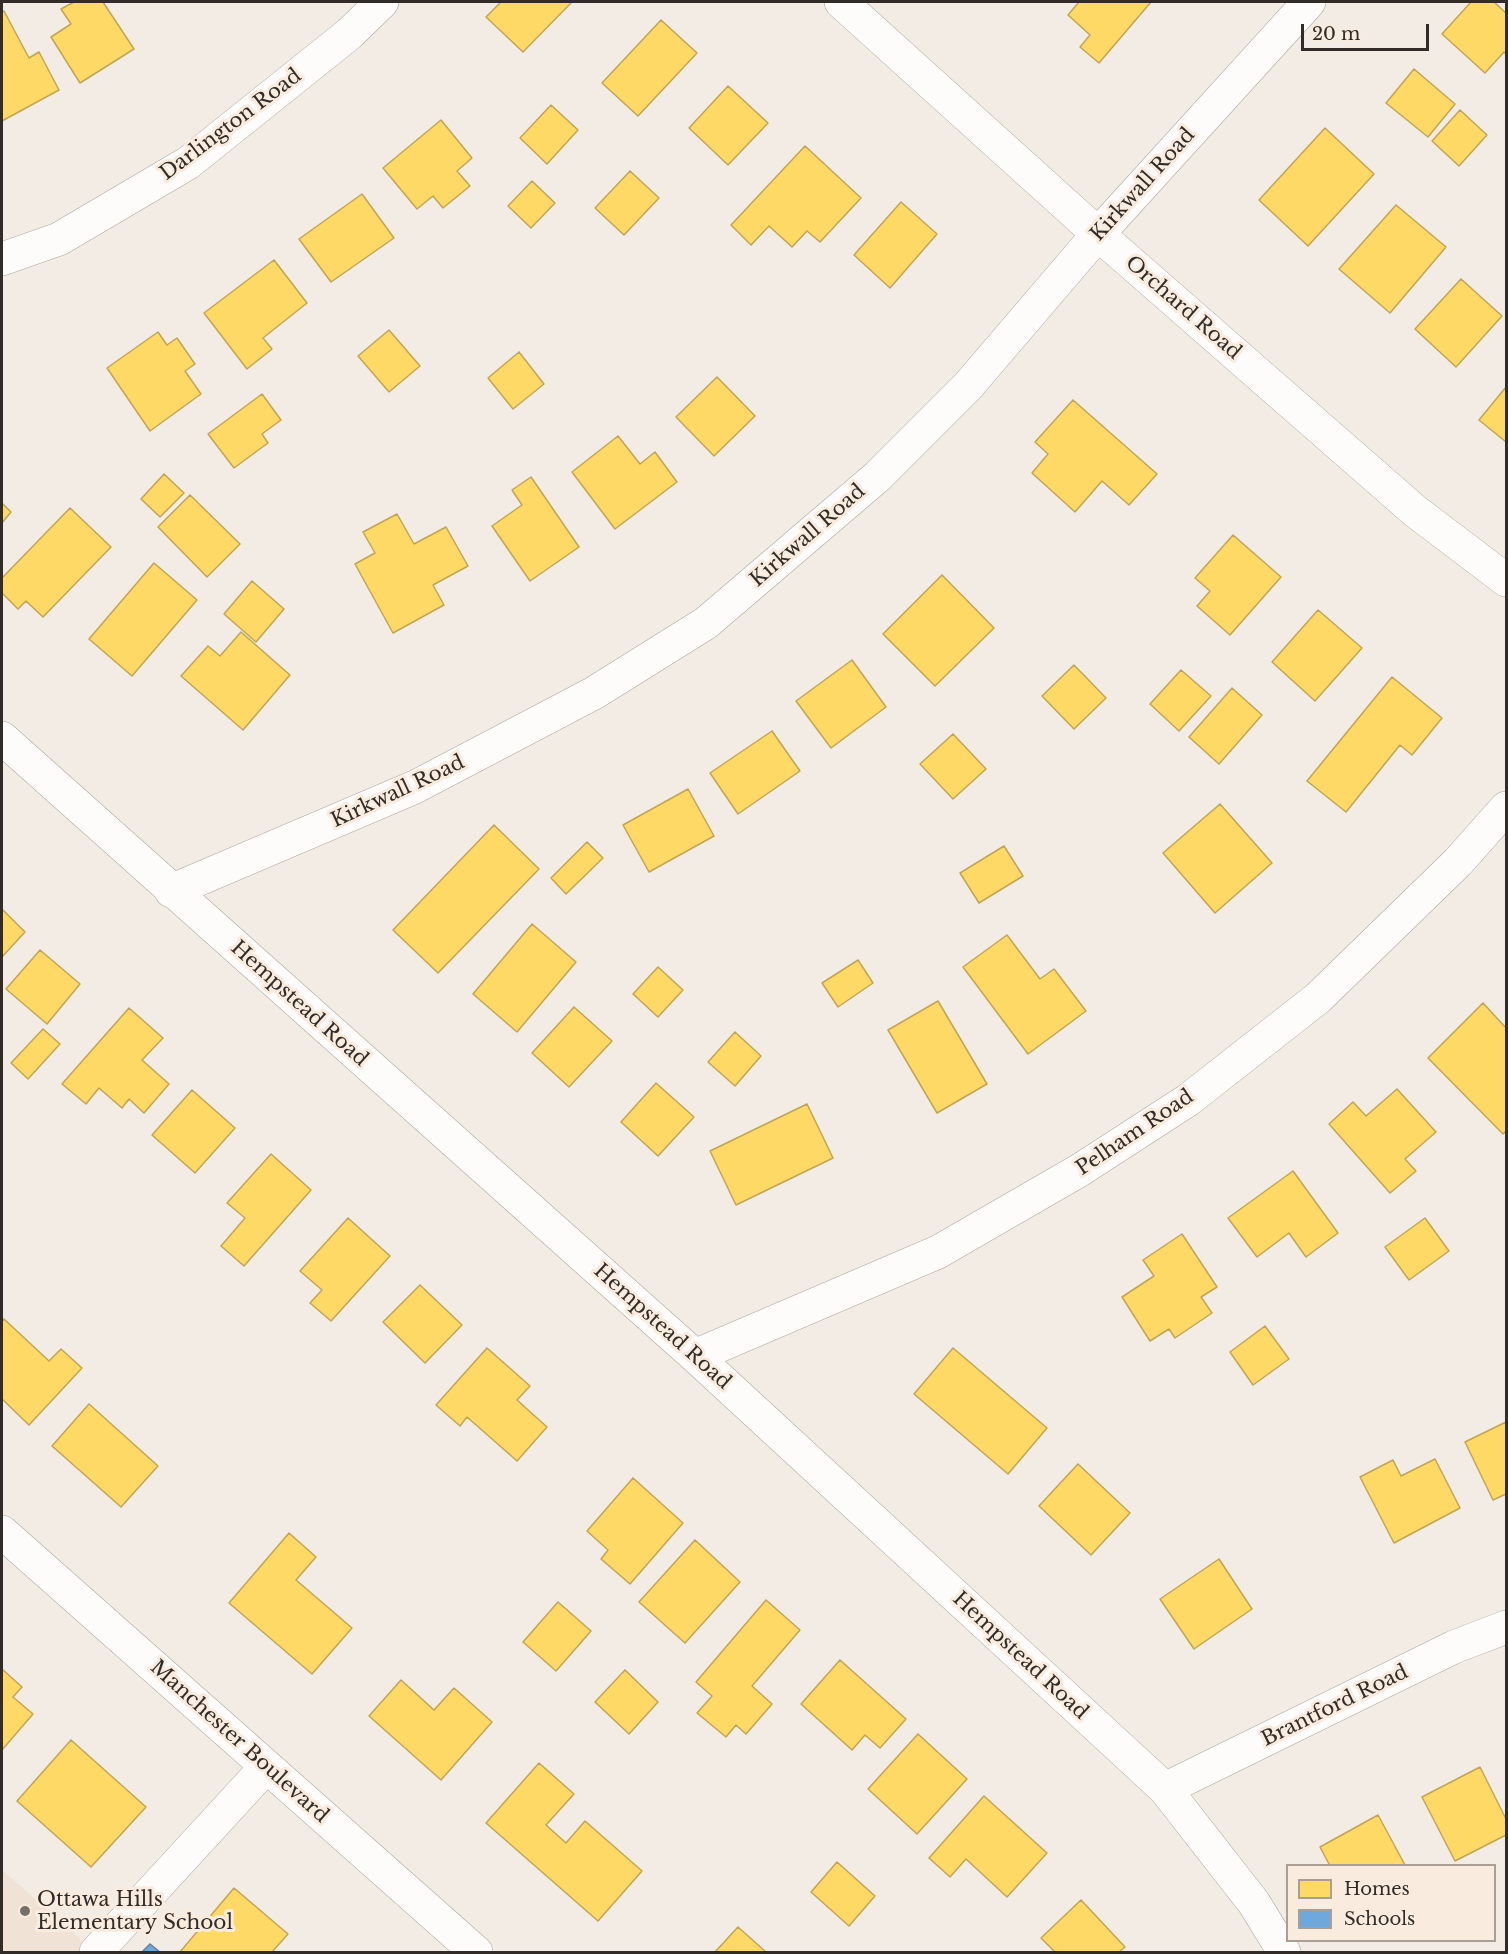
<!DOCTYPE html>
<style>
body{margin:0}
#map{position:relative;width:1508px;height:1954px;overflow:hidden;background:#f3ece4;font-family:"Libre Baskerville",serif}
canvas{display:block}
.frame{position:absolute;inset:0;border:3px solid #312c27;pointer-events:none}
.legend{position:absolute;left:1286px;top:1864px;width:210px;height:78px;box-sizing:border-box;background:#f9ecde;border:2px solid #a99f95;margin:0;padding:8px 10px;list-style:none;font-size:18px;color:#312c27}
.legend li{display:flex;align-items:center;gap:12px;height:30px}
.legend b{width:30px;border:2px solid #a99f95}
.scale{position:absolute;left:1301px;top:24px;width:128px;height:27px;box-sizing:border-box;border:3px solid #312c27;border-top:0;padding-left:8px;font-size:18px;line-height:21px;white-space:nowrap;color:#312c27;-webkit-text-stroke:4px #f9ecde;paint-order:stroke}
</style>
<div id="map">
<canvas width="1508" height="1954"></canvas>
<div class="frame"></div>
<ul class="legend">
<li><b style="height:16px;background:#ffd966"></b>Homes</li>
<li><b style="height:16px;background:#6fa8dc"></b>Schools</li>
</ul>
<div class="scale">20 m</div>
</div>
<script>
const ctx = document.querySelector('canvas').getContext('2d');
ctx.lineJoin = 'round';
function fillPath(path, color) {
  ctx.fillStyle = color;
  ctx.fill(path, 'evenodd');
}
function poly(rows) {
  const path = new Path2D();
  for (const r of rows) {
    path.moveTo(r[0], r[1]);
    for (let i = 2; i < r.length; i += 2) path.lineTo(r[i], r[i + 1]);
  }
  return path;
}
function trace(path, color, width, dash) {
  ctx.strokeStyle = color;
  ctx.lineWidth = width;
  ctx.lineCap = dash ? 'butt' : 'round';
  ctx.setLineDash(dash || []);
  ctx.stroke(path);
}
function label(font, color, halo, rows, align = 'center') {
  ctx.font = font + ' "Libre Baskerville",serif';
  ctx.lineWidth = 6;
  ctx.setLineDash([]);
  ctx.textBaseline = 'middle';
  ctx.strokeStyle = halo;
  ctx.fillStyle = color;
  for (const [text, x, y, turn = 0] of rows) {
    ctx.save();
    ctx.translate(x, y);
    ctx.rotate((+turn || 0) * Math.PI / 180);
    ctx.textAlign = isNaN(turn) ? turn : align;
    if (halo) ctx.strokeText(text, 0, 0);
    ctx.fillText(text, 0, 0);
    ctx.restore();
  }
}
fillPath(poly([
 [2,1870,95,1952,2,1952]
]), '#f0e2d4');
const homes = poly([
 [74,2,103,2,134,49,80,83,51,37,71,24,61,9,74,2],
 [501,2,572,2,523,52,486,17,501,2],
 [1079,2,1151,2,1099,63,1080,47,1090,35,1068,15,1079,2],
 [1471,2,1494,2,1506,13,1506,54,1504,52,1485,73,1442,34,1471,2],
 [4,11,29,58,39,52,59,90,2,121,2,12,4,11],
 [661,20,697,53,638,116,602,83,661,20],
 [1414,69,1455,104,1428,137,1386,103,1414,69],
 [728,86,768,123,728,165,689,128,728,86],
 [551,105,578,130,547,164,520,138,551,105],
 [1460,110,1487,135,1459,166,1432,141,1460,110],
 [441,120,472,158,457,171,470,186,443,208,433,196,417,209,383,168,441,120],
 [1325,128,1374,174,1308,246,1259,200,1325,128],
 [805,146,861,198,820,242,807,231,792,247,769,226,751,245,731,225,805,146],
 [630,171,659,198,624,235,595,208,630,171],
 [532,181,555,203,531,228,508,206,532,181],
 [362,194,394,238,331,282,299,239,362,194],
 [901,202,937,234,890,288,854,255,901,202],
 [1396,205,1446,247,1390,313,1339,269,1396,205],
 [274,260,307,303,263,338,272,349,247,369,204,313,274,260],
 [1461,279,1502,316,1456,367,1415,329,1461,279],
 [389,330,420,366,389,392,358,356,389,330],
 [158,332,167,345,177,338,195,364,185,371,201,394,150,431,107,368,158,332],
 [519,352,544,384,513,409,488,378,519,352],
 [717,377,755,416,714,456,676,417,717,377],
 [1506,387,1506,442,1479,420,1506,387],
 [262,394,281,420,262,434,268,443,234,468,208,434,262,394],
 [1073,400,1157,474,1129,505,1102,481,1075,512,1032,473,1048,454,1035,442,1073,400],
 [618,436,640,464,655,452,677,482,615,529,572,472,618,436],
 [164,474,184,493,160,517,141,499,164,474],
 [531,477,579,547,530,581,492,526,522,505,512,490,531,477],
 [190,495,240,544,207,577,158,527,190,495],
 [2,503,11,512,2,523,2,503],
 [70,508,111,547,43,617,26,601,18,609,2,593,2,578,70,508],
 [397,514,414,544,446,527,468,566,433,585,444,605,393,633,355,564,375,553,363,532,397,514],
 [1233,535,1281,577,1230,635,1197,606,1210,591,1195,578,1233,535],
 [154,563,197,600,132,676,89,639,154,563],
 [942,575,994,628,935,686,883,634,942,575],
 [252,581,284,609,256,642,224,614,252,581],
 [1318,610,1362,648,1315,701,1272,662,1318,610],
 [241,632,290,675,243,730,181,676,208,646,220,656,241,632],
 [852,660,886,707,831,748,796,701,852,660],
 [1074,665,1106,698,1074,729,1042,696,1074,665],
 [1181,670,1211,696,1179,731,1150,704,1181,670],
 [1392,677,1442,718,1412,755,1400,745,1346,812,1307,781,1392,677],
 [1232,688,1262,715,1219,764,1189,737,1232,688],
 [772,731,800,771,738,814,710,773,772,731],
 [953,734,986,769,953,799,920,764,953,734],
 [688,789,714,836,649,872,623,825,688,789],
 [1220,804,1272,863,1215,913,1163,853,1220,804],
 [494,825,539,869,438,973,393,930,494,825],
 [587,842,603,858,566,894,551,878,587,842],
 [1004,846,1023,876,979,903,960,873,1004,846],
 [2,909,25,932,2,957,2,909],
 [532,924,576,962,517,1032,473,994,532,924],
 [1007,935,1040,979,1054,969,1086,1011,1028,1054,963,967,1007,935],
 [40,950,80,984,47,1024,6,989,40,950],
 [858,960,873,983,838,1007,822,983,858,960],
 [658,967,683,990,658,1017,633,994,658,967],
 [938,1001,987,1084,937,1113,888,1030,938,1001],
 [1483,1003,1506,1028,1506,1131,1503,1134,1428,1058,1483,1003],
 [574,1007,612,1041,569,1087,532,1053,574,1007],
 [129,1008,163,1038,142,1060,169,1084,144,1113,129,1099,122,1108,99,1088,86,1104,62,1084,129,1008],
 [43,1029,60,1044,28,1079,11,1063,43,1029],
 [735,1032,761,1056,735,1086,708,1062,735,1032],
 [656,1083,694,1117,658,1156,621,1122,656,1083],
 [1397,1089,1436,1132,1405,1159,1416,1171,1390,1193,1329,1124,1353,1102,1366,1116,1397,1089],
 [192,1090,235,1128,195,1173,152,1135,192,1090],
 [807,1104,833,1158,736,1205,710,1151,807,1104],
 [271,1154,311,1190,244,1266,221,1246,245,1218,227,1203,271,1154],
 [1293,1171,1338,1233,1306,1257,1289,1233,1257,1257,1228,1218,1293,1171],
 [348,1218,390,1256,331,1321,310,1303,322,1290,300,1271,348,1218],
 [1425,1218,1449,1251,1409,1280,1385,1247,1425,1218],
 [1182,1234,1217,1287,1201,1297,1212,1313,1175,1338,1169,1329,1150,1341,1122,1297,1154,1276,1143,1260,1182,1234],
 [420,1285,462,1325,425,1363,383,1322,420,1285],
 [4,1319,49,1361,61,1349,82,1368,29,1425,2,1399,2,1322,4,1319],
 [1265,1326,1289,1359,1253,1385,1230,1352,1265,1326],
 [487,1348,530,1386,517,1400,547,1427,517,1461,467,1417,460,1426,436,1405,487,1348],
 [953,1348,1047,1428,1008,1474,914,1394,953,1348],
 [89,1404,158,1466,121,1507,52,1446,89,1404],
 [1506,1422,1506,1494,1493,1500,1465,1442,1506,1422],
 [1435,1459,1460,1508,1394,1543,1360,1477,1393,1460,1401,1476,1435,1459],
 [1078,1464,1130,1513,1091,1555,1039,1506,1078,1464],
 [633,1478,683,1523,630,1584,601,1559,608,1550,587,1531,633,1478],
 [289,1533,316,1557,296,1580,352,1628,312,1674,229,1603,289,1533],
 [695,1540,740,1582,685,1643,639,1602,695,1540],
 [1219,1559,1252,1609,1194,1649,1160,1599,1219,1559],
 [766,1600,800,1630,752,1686,772,1704,746,1734,736,1725,726,1737,697,1713,712,1696,696,1682,766,1600],
 [558,1602,591,1631,556,1671,523,1642,558,1602],
 [840,1660,906,1719,880,1748,865,1735,852,1750,801,1704,840,1660],
 [2,1669,22,1687,13,1697,33,1714,2,1750,2,1669],
 [625,1670,658,1702,629,1734,595,1702,625,1670],
 [401,1680,434,1710,454,1688,492,1722,441,1780,369,1716,401,1680],
 [918,1734,967,1779,917,1834,868,1789,918,1734],
 [71,1740,146,1807,91,1867,17,1801,71,1740],
 [539,1763,574,1794,546,1825,566,1843,585,1821,642,1871,598,1921,486,1823,539,1763],
 [1480,1767,1506,1819,1506,1835,1455,1861,1422,1797,1480,1767],
 [984,1796,1047,1853,1007,1897,966,1859,950,1877,929,1858,984,1796],
 [1378,1815,1405,1865,1330,1866,1320,1847,1378,1815],
 [837,1862,875,1896,849,1926,811,1892,837,1862],
 [234,1888,288,1934,272,1952,180,1952,234,1888],
 [1081,1900,1125,1947,1119,1952,1055,1952,1041,1938,1081,1900],
 [738,1927,766,1952,715,1952,738,1927]
]);
fillPath(homes, '#ffd966');
trace(homes, '#c1a553', 1.5);
const schools = poly([
 [150,1944,160,1952,142,1952,150,1944]
]);
fillPath(schools, '#6fa8dc');
trace(schools, '#5c83a6', 1.5);
const minor = poly([
 [841,2,1098,234,1415,511,1506,580],
 [2,259,59,239,188,163,349,34,382,2],
 [2,738,695,1356,1165,1789,1254,1903,1284,1952],
 [171,891,415,787,594,693,706,623,878,476,968,386,1098,234,1309,2],
 [695,1356,938,1252,1080,1170,1188,1100,1318,998,1458,862,1506,808],
 [2,1532,476,1952],
 [1165,1789,1454,1647,1506,1627],
 [96,1952,266,1767]
]);
trace(minor, '#aca6a0', 34);
trace(minor, '#fdfcfb', 33);
for (const [x, y, r, color] of [
 [25,1911,6,"#756f69"]
]) {
  const dot = new Path2D();
  dot.arc(x, y, r, 0, 2 * Math.PI);
  ctx.fillStyle = color;
  ctx.fill(dot);
  trace(dot, '#f9ecde', 2);
}
label('20px', '#312c27', '#f9ecde', [
 ["Darlington Road",231,125,-37],
 ["Kirkwall Road",1143,185,-48],
 ["Orchard Road",1183,308,41],
 ["Kirkwall Road",808,536,-41],
 ["Kirkwall Road",398,792,-25],
 ["Hempstead Road",299,1004,42],
 ["Pelham Road",1135,1133,-34],
 ["Hempstead Road",662,1327,42],
 ["Hempstead Road",1020,1656,43],
 ["Brantford Road",1335,1706,-26],
 ["Manchester Boulevard",239,1742,42]
]);
label('20px', '#312c27', '#f9ecde', [
 ["Ottawa Hills",37,1900],
 ["Elementary School",37,1923]
], 'left');
</script>
